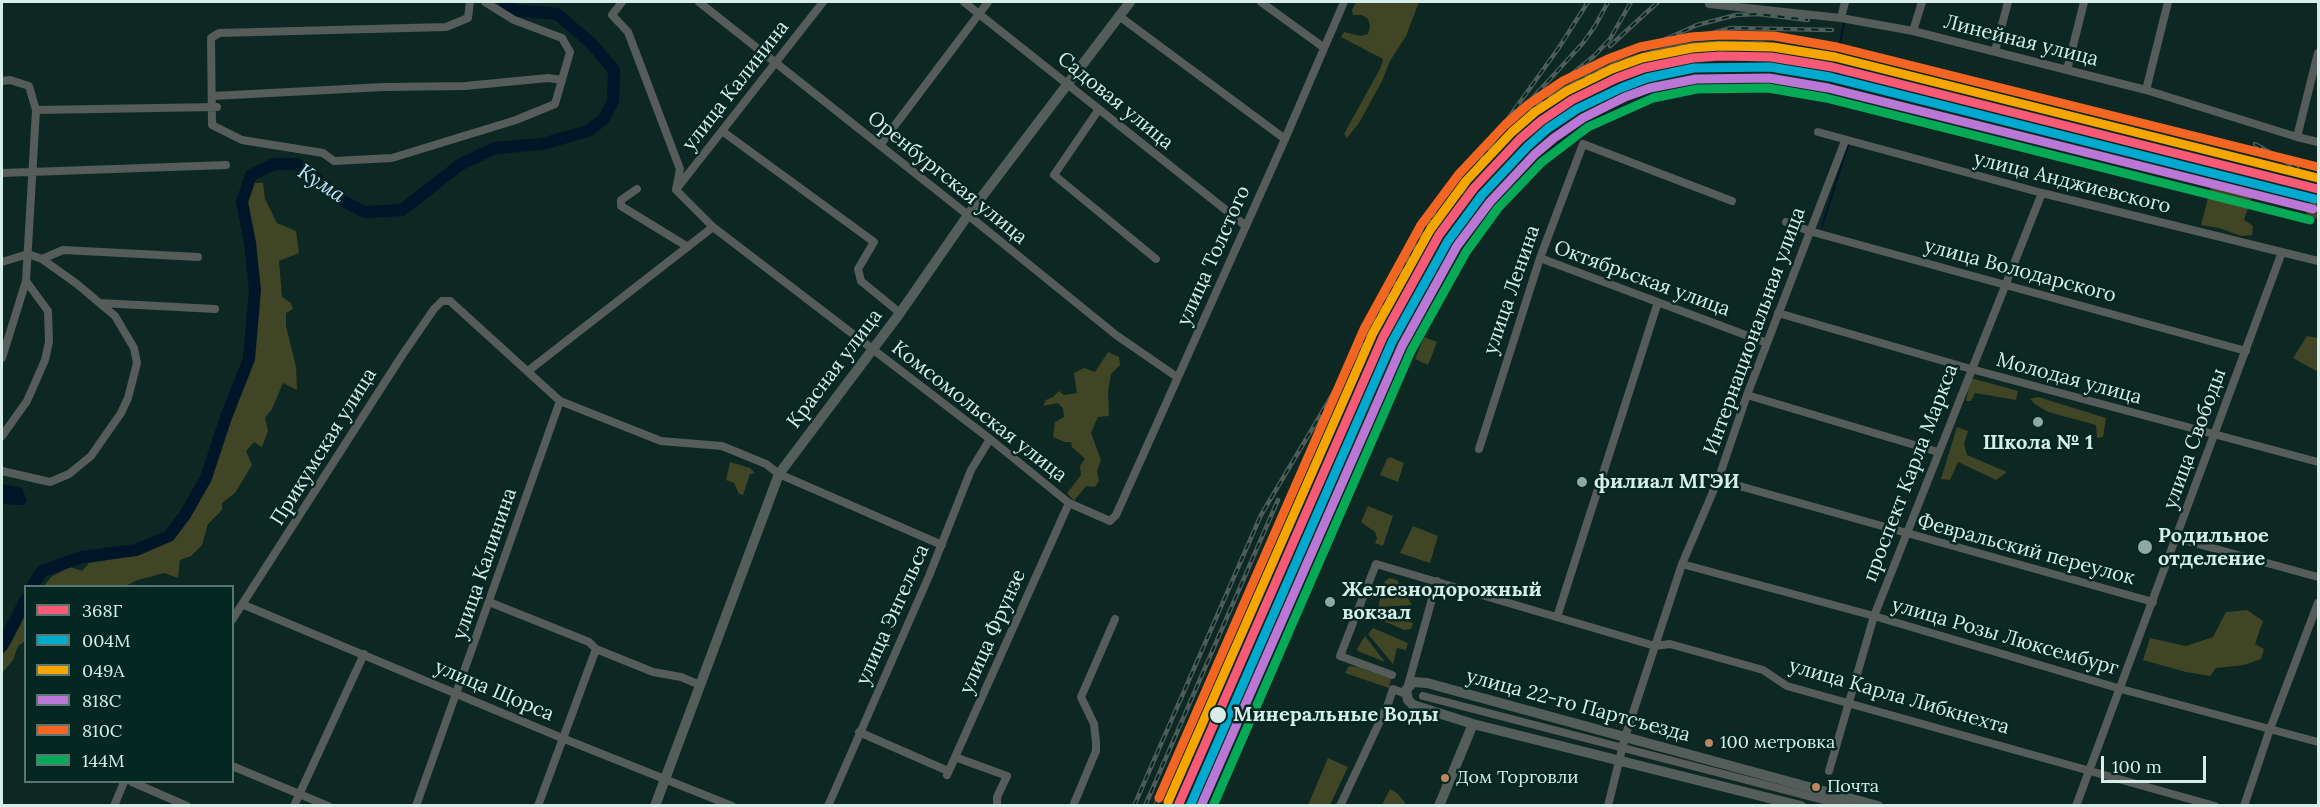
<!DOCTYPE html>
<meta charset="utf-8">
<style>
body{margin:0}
#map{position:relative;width:2320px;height:807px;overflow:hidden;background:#0d2723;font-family:Lora,serif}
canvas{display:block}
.frame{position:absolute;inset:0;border:3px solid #d6ede8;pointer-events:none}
.legend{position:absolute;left:24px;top:585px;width:210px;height:198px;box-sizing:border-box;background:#052721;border:2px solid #597671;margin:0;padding:8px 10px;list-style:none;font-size:18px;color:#d6ede8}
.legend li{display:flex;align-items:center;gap:12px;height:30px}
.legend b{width:30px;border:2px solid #597671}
.scale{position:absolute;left:2101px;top:756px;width:105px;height:27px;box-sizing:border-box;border:3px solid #d6ede8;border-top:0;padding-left:8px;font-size:18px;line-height:21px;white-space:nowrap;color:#d6ede8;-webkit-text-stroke:4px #052721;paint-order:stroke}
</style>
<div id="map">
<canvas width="2320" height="807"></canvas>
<div class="frame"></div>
<ul class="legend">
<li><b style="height:8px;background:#f75a77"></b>368Г</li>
<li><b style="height:8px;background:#00a9ce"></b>004М</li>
<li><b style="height:8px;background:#f7a600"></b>049А</li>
<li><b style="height:8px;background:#ba77d6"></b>818С</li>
<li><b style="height:8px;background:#f26522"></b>810С</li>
<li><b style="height:8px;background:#06aa56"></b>144М</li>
</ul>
<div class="scale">100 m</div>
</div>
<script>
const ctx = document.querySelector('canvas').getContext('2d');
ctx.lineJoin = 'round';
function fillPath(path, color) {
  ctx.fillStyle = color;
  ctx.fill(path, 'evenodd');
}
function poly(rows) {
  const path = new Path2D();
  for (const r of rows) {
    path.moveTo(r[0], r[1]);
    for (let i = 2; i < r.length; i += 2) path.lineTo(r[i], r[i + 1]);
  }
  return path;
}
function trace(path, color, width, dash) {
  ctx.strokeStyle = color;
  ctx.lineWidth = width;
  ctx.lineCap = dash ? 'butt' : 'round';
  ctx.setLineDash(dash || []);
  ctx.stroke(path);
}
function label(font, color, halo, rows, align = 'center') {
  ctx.font = font + ' Lora,serif';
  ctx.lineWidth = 5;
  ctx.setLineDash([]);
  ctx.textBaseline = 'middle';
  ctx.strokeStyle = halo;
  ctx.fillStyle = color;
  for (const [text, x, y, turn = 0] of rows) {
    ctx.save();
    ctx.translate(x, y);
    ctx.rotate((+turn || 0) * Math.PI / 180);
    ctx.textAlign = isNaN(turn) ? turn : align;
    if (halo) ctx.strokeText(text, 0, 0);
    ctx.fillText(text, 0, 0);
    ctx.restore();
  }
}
fillPath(poly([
 [1356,2,1419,2,1406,36,1390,61,1382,81,1359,123,1347,138,1344,134,1381,67,1383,59,1341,37,1344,32,1361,36,1368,34,1370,26,1368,19,1362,15,1353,15,1352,10],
 [253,183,263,183,265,199,277,223,296,231,299,253,279,261,282,297,291,303,293,309,286,313,286,326,296,367,297,390,283,383,272,409,265,418,268,431,262,447,254,442,246,451,252,465,235,493,222,503,222,510,208,524,202,545,191,556,180,560,178,578,164,573,138,580,125,586,44,586,51,577,70,567,82,571,89,563,139,555,172,540,190,516,210,480,253,359,259,291,246,203],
 [2227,186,2252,197,2244,220,2253,226,2252,235,2241,236,2219,228,2201,225,2211,187],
 [2310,201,2318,204,2318,219,2306,215],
 [2307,336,2318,338,2318,372,2293,358],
 [1424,337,1437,342,1428,365,1415,359],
 [1108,352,1119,357,1120,365,1111,374,1108,392,1109,416,1098,417,1091,433,1101,460,1097,471,1099,481,1095,487,1086,486,1074,501,1067,493,1081,475,1080,466,1085,459,1072,447,1071,442,1065,442,1053,437,1055,422,1064,417,1063,408,1058,403,1043,406,1046,400,1053,397,1059,391,1064,395,1077,393,1074,373,1084,368,1095,372],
 [1971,378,2018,391,2016,400,1975,393,1971,401,1966,401],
 [2038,397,2106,418,2103,437,2097,438,2096,425,2048,412,2035,404,2030,399],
 [1957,427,1968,431,1964,444,1967,455,2007,472,1996,480,1958,462,1950,480,1941,479],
 [1390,457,1404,463,1398,482,1380,475,1387,459],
 [730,462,750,468,755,473,750,474,743,495,739,494,734,483,726,480],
 [1368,506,1393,516,1383,546,1375,543,1377,538,1375,532,1361,522],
 [1413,526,1438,536,1430,563,1400,553],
 [1390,578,1397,580,1412,605,1378,607,1385,581],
 [1411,608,1407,621,1413,623,1411,629,1404,630,1377,618,1378,611],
 [2247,610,2263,621,2255,644,2264,649,2261,659,2244,665,2216,668,2210,676,2186,672,2143,660,2150,638,2186,646,2213,637,2226,612],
 [25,616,25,644,24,642,18,646,13,660,2,673,2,656,11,643],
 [1373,628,1408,643,1406,650,1397,648,1393,664,1368,634],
 [1365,636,1385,662,1358,651,1357,649],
 [1349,666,1358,667,1391,679,1389,688,1345,673],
 [1328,758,1348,767,1330,805,1308,805],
 [1390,789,1397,793,1407,805,1382,805]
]), '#404525');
fillPath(poly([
 [2,484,22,488,27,501,24,505,2,504]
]), '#011528');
trace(poly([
 [1839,49,1844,23],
 [1836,71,1842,77],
 [1867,88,2318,200],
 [1822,226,1848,145]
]), '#011528', 2);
trace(poly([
 [32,586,42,571,82,557,136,550,169,536,185,515,206,478,226,417,249,359,255,290,250,243,242,202,251,175,274,164,297,164,321,182,343,201,365,212,402,210,461,164,495,148,542,144,588,131,604,119,613,101,614,70,591,43,557,14,514,10,505,2],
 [2,646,26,599]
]), '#011528', 12);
trace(poly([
 [470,2,468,18,446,27,219,33,211,38,212,125,242,140,323,153,334,161,392,158,516,120,555,104,570,52,562,38,514,20,485,2],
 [622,2,612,15,628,32,680,169,676,190,713,227,990,439,1069,503,1110,521,1116,515,1285,139,1344,2],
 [699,2,968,215,1116,335,1177,377],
 [964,2,1246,226],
 [1261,2,1323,47],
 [1709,2,1709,4,1841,18,1913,31,2146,90,2297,137,2318,142],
 [1119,16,1285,139],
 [1841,18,1845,2],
 [1913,31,1922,2],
 [1995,51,2008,2],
 [2067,70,2084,2],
 [2,81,10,80,29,86,36,110,217,107],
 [2146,90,2168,2],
 [213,96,384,87,465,86,548,78,562,80],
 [1099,109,1054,175,1156,259],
 [722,131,874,242,858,269,861,281,900,313],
 [1818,132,2042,193,2318,261],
 [2297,137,2318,53],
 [880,145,988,2],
 [2,173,226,165],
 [678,187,823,2],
 [637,189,621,200,621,206,688,247],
 [1786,222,1809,231,2246,351],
 [1540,258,1767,343],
 [42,259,63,250,198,257],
 [2,262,28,254,42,259,77,284,115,316,134,348,137,363,128,398,121,413,91,456,69,474,50,482,2,471],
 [100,303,215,309],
 [1778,313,1971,369,2318,462],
 [2,358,26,281,36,110],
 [528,371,713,227],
 [1747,395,1938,452],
 [2,436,27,401,45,360,49,342,48,311,26,281],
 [1479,449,1540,258,1583,144,1732,201],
 [1718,480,2153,602],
 [2176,538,2318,577],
 [1682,564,1874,616,2121,689,2318,742],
 [489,602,589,642,596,649,653,672,681,677,700,685],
 [244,605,562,738,732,806],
 [1557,617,1658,302],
 [232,620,403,354,434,309,442,301,450,301,560,401,661,441,722,446,766,464,779,474,942,545],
 [1392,675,1340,656,1376,564,1655,646,1670,644,1763,670,1787,686,2215,806],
 [1408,685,1437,581],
 [1423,696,1847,806],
 [859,732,948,771],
 [955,757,1007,776,997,797,997,806],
 [232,766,328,806],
 [1829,771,1874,616,2042,193],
 [947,775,1069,503],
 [132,782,187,806],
 [114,806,124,782],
 [294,806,364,654],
 [416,806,560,401],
 [538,806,596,649],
 [828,806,929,576,971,470,990,439],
 [1073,806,1096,751,1096,742,1094,724,1081,697,1115,619],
 [1340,806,1388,704,1393,689,1406,694],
 [1608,806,1625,737,1682,564,1718,480,1747,395,1845,141],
 [2076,806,2282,252],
 [2244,806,2270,729,2318,603]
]), '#555c59', 8);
trace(poly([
 [655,806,779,474,900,313,968,215,1130,2],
 [1439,806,1473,724],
 [1801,806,1473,724,1413,705,1408,700,1406,690,1413,682,1427,683,1878,806]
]), '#535d59', 10);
const rail = poly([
 [1687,40,1731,28,1832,30],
 [1610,46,1658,2],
 [1644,49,1697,25,1736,15,1758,14,1808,20],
 [1562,82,1594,56,1610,39,1631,2],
 [1528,103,1583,43,1595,26,1608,2],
 [1530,108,1586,77,1617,63,1653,52,1687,45,1714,43,1761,43,1834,56,2318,178],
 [2255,144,2297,168],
 [1462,192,1502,127,1558,49,1588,2],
 [1308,535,1334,473],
 [1317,539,1344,476],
 [1134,806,1261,515,1368,335,1392,287,1434,213],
 [1145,806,1278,500],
 [1155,806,1319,430]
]);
trace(rail, '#4e5d59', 4.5);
trace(rail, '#052721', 2, [7]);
trace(poly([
 [1178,806,1383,337,1439,235,1474,188,1520,139,1541,121,1572,100,1617,78,1644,68,1693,58,1720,56,1771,57,1832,67,2318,189]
]), '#f75a77', 9);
trace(poly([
 [1190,806,1392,342,1448,241,1482,195,1527,147,1547,129,1577,109,1621,88,1647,78,1694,68,1770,67,1830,77,2315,199]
]), '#00a9ce', 9);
trace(poly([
 [1168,802,1373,333,1430,230,1466,181,1512,132,1535,112,1567,91,1612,69,1642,58,1692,48,1720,46,1773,47,1835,57,2318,178]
]), '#f7a600', 9);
trace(poly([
 [1201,806,1402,346,1457,246,1490,202,1535,154,1554,138,1583,118,1625,97,1650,88,1696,79,1769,78,1828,88,2313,209]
]), '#ba77d6', 9);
trace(poly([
 [1159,798,1364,329,1421,225,1459,174,1505,125,1529,104,1563,81,1608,59,1640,47,1691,37,1720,35,1774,36,1837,47,2318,167]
]), '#f26522', 9);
trace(poly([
 [1213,806,1411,351,1466,252,1498,208,1542,162,1588,127,1653,98,1697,89,1768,88,1826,98,2310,220]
]), '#06aa56', 9);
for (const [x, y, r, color] of [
 [2038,422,6,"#90a8a3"],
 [1582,482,6,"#90a8a3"],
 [2145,547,8,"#90a8a3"],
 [1330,602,6,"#90a8a3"],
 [1218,715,9,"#d6ede8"],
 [1709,743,5,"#bb8660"],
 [1445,778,5,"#bb8660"],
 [1816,787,5,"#bb8660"]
]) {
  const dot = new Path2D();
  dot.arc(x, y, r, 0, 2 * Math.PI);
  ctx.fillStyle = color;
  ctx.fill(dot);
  trace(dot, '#052721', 2);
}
label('18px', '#d6ede8', '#052721', [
 ["100 метровка",1720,743],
 ["Дом Торговли",1456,778],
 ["Почта",1827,787]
], 'left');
label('20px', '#d6ede8', '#052721', [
 ["Линейная улица",2021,41,14],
 ["улица Калинина",736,86,-52],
 ["Садовая улица",1115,101,39],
 ["Оренбургская улица",947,178,39],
 ["улица Анджиевского",2072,183,14],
 ["улица Толстого",1214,256,-66],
 ["улица Володарского",2020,271,15],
 ["Октябрьская улица",1642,279,20],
 ["улица Ленина",1512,290,-71],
 ["Интернациональная улица",1755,331,-70],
 ["Красная улица",835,369,-53],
 ["Молодая улица",2069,379,15],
 ["Комсомольская улица",979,412,38],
 ["улица Свободы",2195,439,-70],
 ["Прикумская улица",324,447,-58],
 ["проспект Карла Маркса",1911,473,-69],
 ["Февральский переулок",2026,550,15],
 ["улица Калинина",485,564,-71],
 ["улица Энгельса",893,615,-66],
 ["улица Фрунзе",993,632,-66],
 ["улица Розы Люксембург",2005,637,16],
 ["улица Щорса",494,691,23],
 ["улица Карла Либкнехта",1899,697,16],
 ["улица 22-го Партсъезда",1578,706,15]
]);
label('bold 20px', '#d6ede8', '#052721', [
 ["Школа № 1",2038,443,"center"],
 ["филиал МГЭИ",1594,482],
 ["Родильное",2158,536],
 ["отделение",2158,559],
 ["Железнодорожный",1342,590],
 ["вокзал",1342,613]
], 'left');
label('bold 20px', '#d6ede8', '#052721', [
 ["Минеральные Воды",1233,715]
], 'left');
label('italic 21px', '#c7e1fc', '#052721', [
 ["Кума",321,184,33]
]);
</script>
